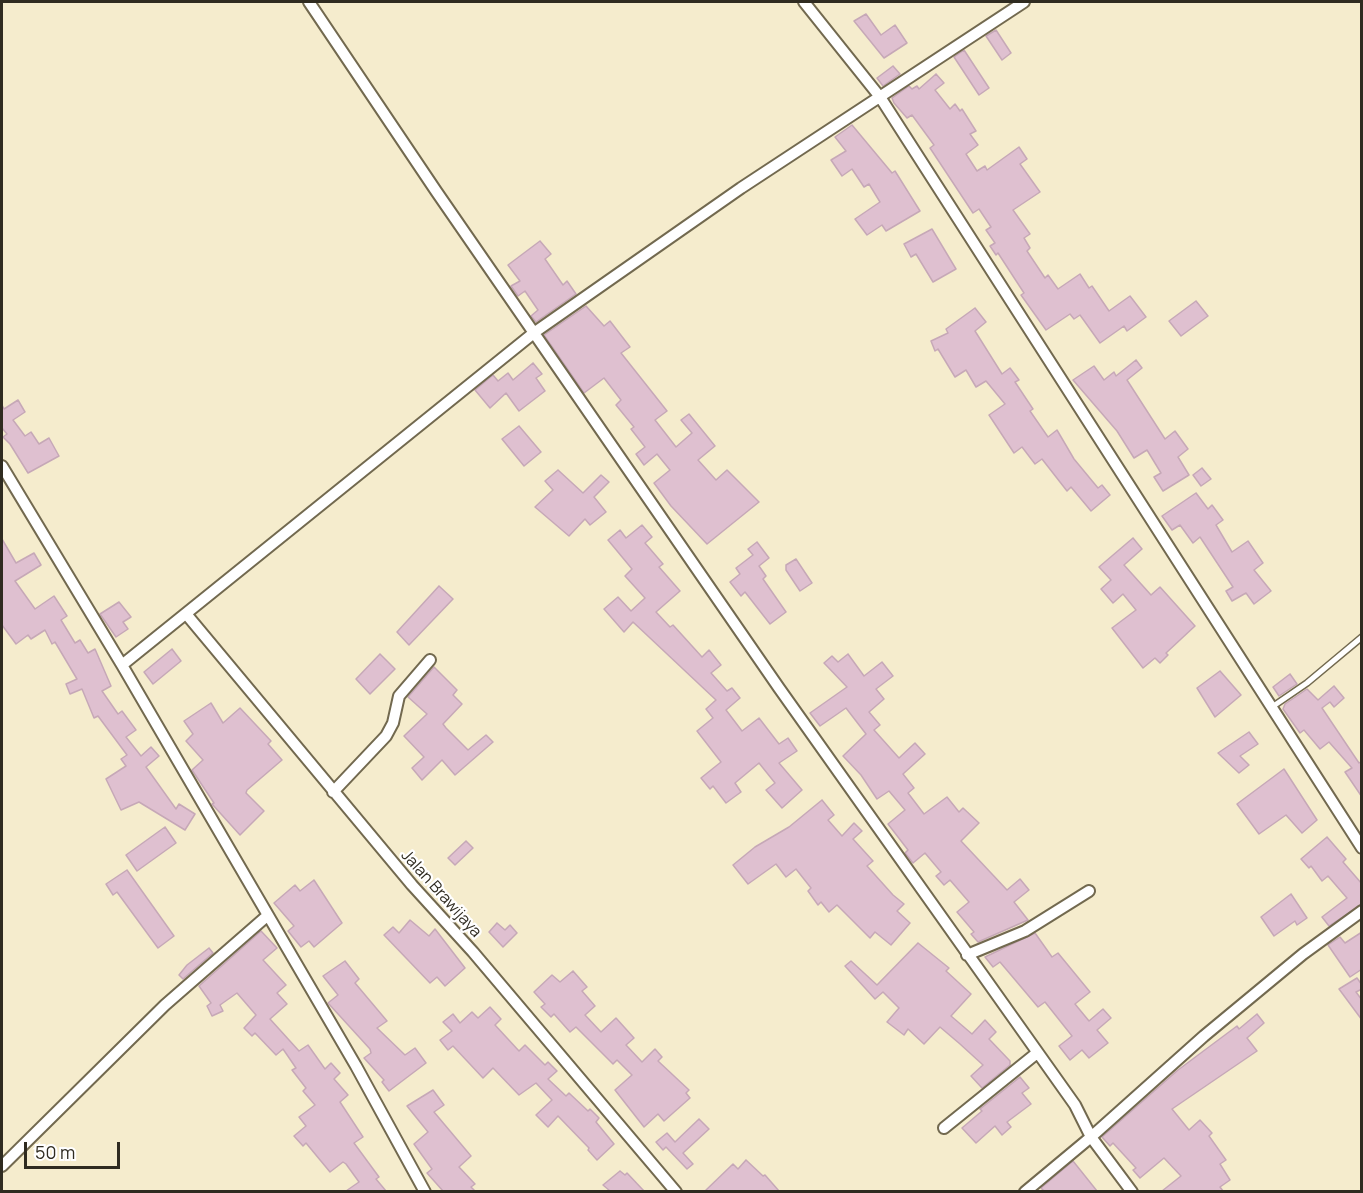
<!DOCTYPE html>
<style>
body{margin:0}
#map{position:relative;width:1363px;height:1193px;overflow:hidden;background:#f5eccd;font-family:Manrope,sans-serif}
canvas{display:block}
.frame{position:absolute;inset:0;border:3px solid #2f2b20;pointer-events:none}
.scale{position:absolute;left:24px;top:1142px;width:96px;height:27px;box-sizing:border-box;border:3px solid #2f2b20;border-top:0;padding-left:8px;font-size:18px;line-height:21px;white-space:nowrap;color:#2f2b20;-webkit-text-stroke:4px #fff;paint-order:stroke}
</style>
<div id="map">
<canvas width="1363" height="1193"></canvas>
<div class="frame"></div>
<div class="scale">50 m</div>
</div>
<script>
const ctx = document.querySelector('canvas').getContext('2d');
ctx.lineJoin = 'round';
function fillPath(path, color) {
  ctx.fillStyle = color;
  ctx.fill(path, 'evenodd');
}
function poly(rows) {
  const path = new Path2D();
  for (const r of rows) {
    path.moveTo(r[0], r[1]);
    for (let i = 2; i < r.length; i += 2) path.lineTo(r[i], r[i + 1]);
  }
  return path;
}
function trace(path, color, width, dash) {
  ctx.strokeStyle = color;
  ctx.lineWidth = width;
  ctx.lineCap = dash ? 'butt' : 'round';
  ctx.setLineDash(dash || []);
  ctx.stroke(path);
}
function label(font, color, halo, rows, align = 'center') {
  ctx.font = font + ' Manrope,sans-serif';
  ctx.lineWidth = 4.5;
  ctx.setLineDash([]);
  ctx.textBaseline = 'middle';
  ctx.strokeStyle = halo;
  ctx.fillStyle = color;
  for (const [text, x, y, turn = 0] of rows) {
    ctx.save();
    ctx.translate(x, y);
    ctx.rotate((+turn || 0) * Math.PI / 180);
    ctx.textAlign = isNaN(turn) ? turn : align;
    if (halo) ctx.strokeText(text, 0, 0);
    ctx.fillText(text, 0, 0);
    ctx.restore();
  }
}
const building = poly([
 [866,14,881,35,895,25,907,43,884,58,854,21,866,14],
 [996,30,1011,53,1002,60,986,36,996,30],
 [964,50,989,88,979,95,954,57,964,50],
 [893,66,900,74,883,86,877,78,893,66],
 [936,74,944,83,935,90,950,109,955,104,960,111,962,109,976,131,970,134,978,145,966,154,977,171,985,166,987,170,1019,147,1027,159,1020,164,1040,192,1013,210,1030,234,1024,238,1030,248,1027,251,1045,278,1048,275,1058,289,1080,274,1089,288,1092,286,1109,311,1130,296,1146,317,1127,331,1124,326,1100,343,1080,315,1074,319,1070,314,1046,330,1021,295,1024,293,998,253,996,255,990,246,995,243,986,230,991,227,979,209,973,213,930,148,934,145,912,115,907,118,894,103,892,98,909,86,912,89,917,86,919,89,936,74],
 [852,125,892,173,895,171,920,211,886,231,882,225,867,235,855,219,880,202,869,184,864,187,852,169,842,176,831,160,846,151,835,137,852,125],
 [932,229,956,269,933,282,916,254,911,257,904,244,932,229],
 [540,241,551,254,545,259,563,285,567,281,576,294,536,322,531,316,538,310,525,291,518,296,511,286,520,281,508,265,540,241],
 [1196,301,1208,316,1181,336,1169,321,1196,301],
 [586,306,604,326,610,321,630,347,621,353,667,411,655,420,676,447,692,433,681,420,689,414,715,446,698,460,716,480,727,470,759,502,707,544,671,506,654,483,670,470,657,454,644,465,636,454,645,447,631,429,634,427,616,405,621,400,604,378,584,393,544,335,586,306],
 [975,308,986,322,975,331,1002,374,1010,368,1019,380,1015,382,1033,409,1030,411,1048,437,1057,430,1074,459,1098,488,1102,485,1110,495,1091,511,1071,487,1067,491,1042,459,1035,464,1022,447,1014,453,989,415,1005,404,986,381,976,387,966,370,955,377,938,349,935,351,931,341,948,333,946,329,975,308],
 [1136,360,1142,368,1127,380,1165,439,1175,431,1188,449,1178,457,1189,475,1163,491,1154,477,1161,473,1147,450,1134,458,1117,431,1073,380,1094,366,1104,380,1114,372,1116,376,1136,360],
 [533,363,542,374,536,378,545,391,519,411,506,393,490,408,475,390,493,375,498,381,508,373,513,380,533,363],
 [18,400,25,412,13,420,25,436,31,432,39,444,49,438,59,456,28,473,10,444,3,437,7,434,2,428,2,405,4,409,18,400],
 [519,426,541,452,524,466,502,439,519,426],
 [1202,468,1211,479,1201,486,1193,475,1202,468],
 [558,470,583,493,601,475,609,482,594,497,606,512,590,525,585,519,569,536,535,507,553,490,545,481,558,470],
 [1196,493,1208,509,1212,505,1223,520,1216,525,1232,552,1248,541,1263,563,1254,570,1271,591,1254,604,1246,593,1232,601,1226,591,1233,587,1200,537,1193,543,1180,525,1172,530,1162,516,1196,493],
 [642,525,652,537,645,543,663,564,659,567,680,591,656,612,670,627,673,625,702,657,709,650,721,665,711,673,727,691,732,688,740,698,726,710,742,731,759,718,779,744,788,738,797,751,779,763,802,790,782,808,766,790,775,783,759,763,735,783,741,792,726,803,713,786,710,789,701,778,721,762,697,731,713,718,706,709,716,700,633,622,624,632,604,609,618,597,631,611,645,598,625,576,632,569,608,540,620,530,626,538,642,525],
 [1133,538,1142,549,1124,565,1151,595,1160,587,1195,626,1166,653,1168,655,1160,663,1155,658,1143,668,1112,628,1136,610,1123,594,1113,603,1101,589,1111,580,1099,567,1133,538],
 [2,539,16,563,34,553,41,565,15,581,35,609,54,596,67,616,61,620,75,643,80,640,88,653,95,649,111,686,102,691,118,714,122,711,136,730,126,737,141,756,151,747,159,756,146,767,176,809,179,804,195,814,185,830,139,802,121,810,106,779,126,766,121,759,127,755,98,716,94,718,82,689,70,694,66,684,77,679,55,642,52,644,45,630,31,639,28,635,16,644,2,625,2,539],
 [757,542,769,558,759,566,766,576,763,579,786,612,770,624,745,592,741,596,730,582,740,574,736,568,753,555,748,549,757,542],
 [796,559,812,583,800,591,786,570,786,565,796,559],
 [439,586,453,599,409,645,397,632,439,586],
 [119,602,131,617,123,622,128,629,116,637,100,614,119,602],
 [172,649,181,661,153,684,144,672,172,649],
 [380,654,395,669,370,694,356,679,380,654],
 [848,654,864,676,882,662,893,676,876,689,884,699,869,712,880,725,874,730,899,758,915,743,925,754,903,774,914,788,908,793,924,814,947,797,959,812,963,808,979,823,961,841,1007,890,1020,879,1029,890,1014,902,1028,920,978,942,971,934,974,932,957,912,969,902,950,880,944,885,936,876,941,872,925,853,913,863,905,853,908,850,888,824,905,810,889,791,877,799,861,775,843,756,866,734,846,708,820,726,810,713,847,687,824,663,832,656,838,662,848,654],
 [434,667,457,690,453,695,462,704,443,724,446,728,468,750,486,735,493,742,455,775,442,760,422,780,412,768,424,757,404,736,427,714,408,697,434,667],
 [1220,671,1241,695,1215,717,1197,688,1220,671],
 [1290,674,1297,684,1279,696,1273,687,1290,674],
 [1334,686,1344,698,1334,707,1330,702,1322,708,1359,763,1362,761,1362,797,1345,772,1352,768,1329,742,1320,749,1304,730,1300,733,1283,709,1285,704,1307,689,1318,700,1334,686],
 [211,703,223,723,240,708,271,741,268,744,282,760,247,790,246,793,264,811,240,835,212,804,214,803,192,770,203,760,186,741,193,734,184,721,211,703],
 [1249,732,1258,744,1240,756,1249,765,1239,773,1218,753,1249,732],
 [1284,769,1317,820,1302,833,1286,815,1259,834,1237,804,1284,769],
 [822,800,834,815,828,820,842,836,854,823,862,831,853,839,873,861,867,866,893,895,904,904,897,911,910,923,891,945,875,932,870,938,837,905,829,912,821,902,818,905,808,891,811,888,796,869,786,877,776,864,748,884,733,865,755,847,789,827,822,800],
 [165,827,176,843,137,871,126,855,165,827],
 [1327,837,1346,859,1343,862,1362,884,1362,904,1329,926,1322,917,1347,898,1328,876,1322,881,1311,866,1309,868,1301,859,1327,837],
 [466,841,473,848,455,865,448,858,466,841],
 [127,870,174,936,158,948,117,892,113,895,106,884,127,870],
 [314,880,342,923,314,947,309,941,301,947,288,931,294,926,274,903,295,885,300,891,314,880],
 [1291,894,1307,918,1297,925,1295,921,1274,936,1261,917,1291,894],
 [410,920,429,936,435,929,465,968,445,986,437,977,430,983,384,935,393,927,399,933,410,920],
 [497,923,505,930,510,925,517,933,503,947,489,932,497,923],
 [261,931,277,948,263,960,286,985,277,993,287,1004,270,1019,299,1051,308,1045,325,1069,331,1063,340,1073,334,1079,348,1095,340,1102,363,1137,354,1143,379,1177,376,1179,386,1191,346,1191,359,1182,346,1164,343,1162,330,1172,306,1143,303,1146,294,1136,306,1126,299,1117,315,1105,303,1091,306,1088,292,1070,296,1068,283,1049,276,1055,255,1033,252,1036,244,1028,256,1015,237,993,220,1005,223,1011,212,1016,207,1006,211,1003,199,986,261,931],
 [1362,932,1362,969,1350,977,1328,945,1340,937,1345,943,1362,932],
 [1035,933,1052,957,1058,953,1090,992,1075,1004,1089,1021,1103,1009,1111,1018,1097,1030,1108,1043,1089,1058,1082,1050,1070,1060,1059,1046,1072,1036,1045,1002,1038,1007,1000,962,993,967,985,957,1035,933],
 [918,943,949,968,946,971,971,994,951,1016,972,1034,985,1020,996,1032,989,1039,1010,1061,1010,1065,982,1088,971,1076,983,1065,960,1044,940,1027,924,1044,908,1029,904,1035,887,1022,899,1008,883,992,875,999,845,966,851,961,877,985,918,943],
 [209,948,213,953,183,979,179,975,187,965,209,948],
 [345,961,359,979,355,983,387,1021,377,1028,405,1055,415,1048,426,1063,389,1091,382,1082,384,1080,364,1058,371,1053,370,1049,328,1003,338,995,323,976,345,961],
 [573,971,587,987,582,991,595,1006,585,1015,601,1032,616,1018,634,1038,626,1045,642,1062,655,1049,662,1057,658,1061,689,1090,686,1093,690,1098,664,1121,658,1114,644,1127,615,1090,632,1075,617,1060,613,1064,576,1027,570,1032,554,1014,551,1017,541,1007,545,1004,534,992,552,975,560,982,573,971],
 [1357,978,1362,985,1362,989,1356,992,1362,1000,1362,1020,1339,989,1357,978],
 [490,1007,501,1019,495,1025,519,1051,525,1045,545,1065,548,1062,557,1071,548,1079,566,1096,569,1093,588,1111,590,1109,599,1118,596,1122,614,1144,597,1160,588,1150,589,1148,558,1116,548,1127,536,1115,552,1100,536,1083,519,1095,493,1068,483,1078,453,1046,448,1050,440,1040,452,1031,443,1022,453,1014,460,1023,472,1012,478,1018,490,1007],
 [1257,1014,1264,1023,1247,1038,1257,1051,1172,1109,1189,1130,1200,1120,1212,1133,1209,1136,1226,1160,1220,1164,1230,1180,1220,1187,1223,1191,1162,1191,1181,1176,1164,1158,1140,1178,1133,1170,1136,1168,1113,1143,1110,1146,1102,1137,1178,1070,1237,1026,1239,1029,1257,1014],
 [1020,1077,1029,1088,1022,1093,1031,1104,1007,1122,1011,1127,1002,1135,995,1126,976,1143,962,1128,982,1111,980,1109,1020,1077],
 [433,1090,444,1105,434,1112,471,1156,459,1167,475,1184,471,1187,475,1191,443,1191,427,1173,432,1169,414,1144,428,1132,407,1106,433,1090],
 [699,1119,709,1129,683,1153,693,1164,687,1169,666,1147,663,1150,656,1142,667,1133,675,1142,699,1119],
 [746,1160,763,1176,765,1175,779,1191,705,1191,733,1164,738,1169,746,1160],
 [1073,1161,1097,1191,1044,1191,1041,1188,1073,1161],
 [620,1171,625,1175,627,1173,644,1191,610,1191,603,1185,620,1171]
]);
fillPath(building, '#dfc0d0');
trace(building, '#c6a8b7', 1.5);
const lane = poly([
 [1272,707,1307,683,1362,637]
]);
const street = poly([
 [309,2,436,191,779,688,1075,1105,1091,1137,1132,1192],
 [804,2,880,97,1362,848],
 [2,466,122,665,356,1066,425,1192],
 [187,615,412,885,473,952,676,1192],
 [122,665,535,332,741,188,1024,2],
 [333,792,386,736,393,723,399,696,430,660],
 [967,955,1025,931,1089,891],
 [944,1128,1037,1053],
 [2,1166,165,1005,267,916],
 [1025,1192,1091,1137,1204,1036,1303,954,1362,911]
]);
trace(lane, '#72694f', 8);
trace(street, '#72694f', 14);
trace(lane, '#fff', 5);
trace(street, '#fff', 10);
label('16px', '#2f2b20', '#fff', [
 ["Jalan Brawijaya",441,894,48]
]);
</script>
